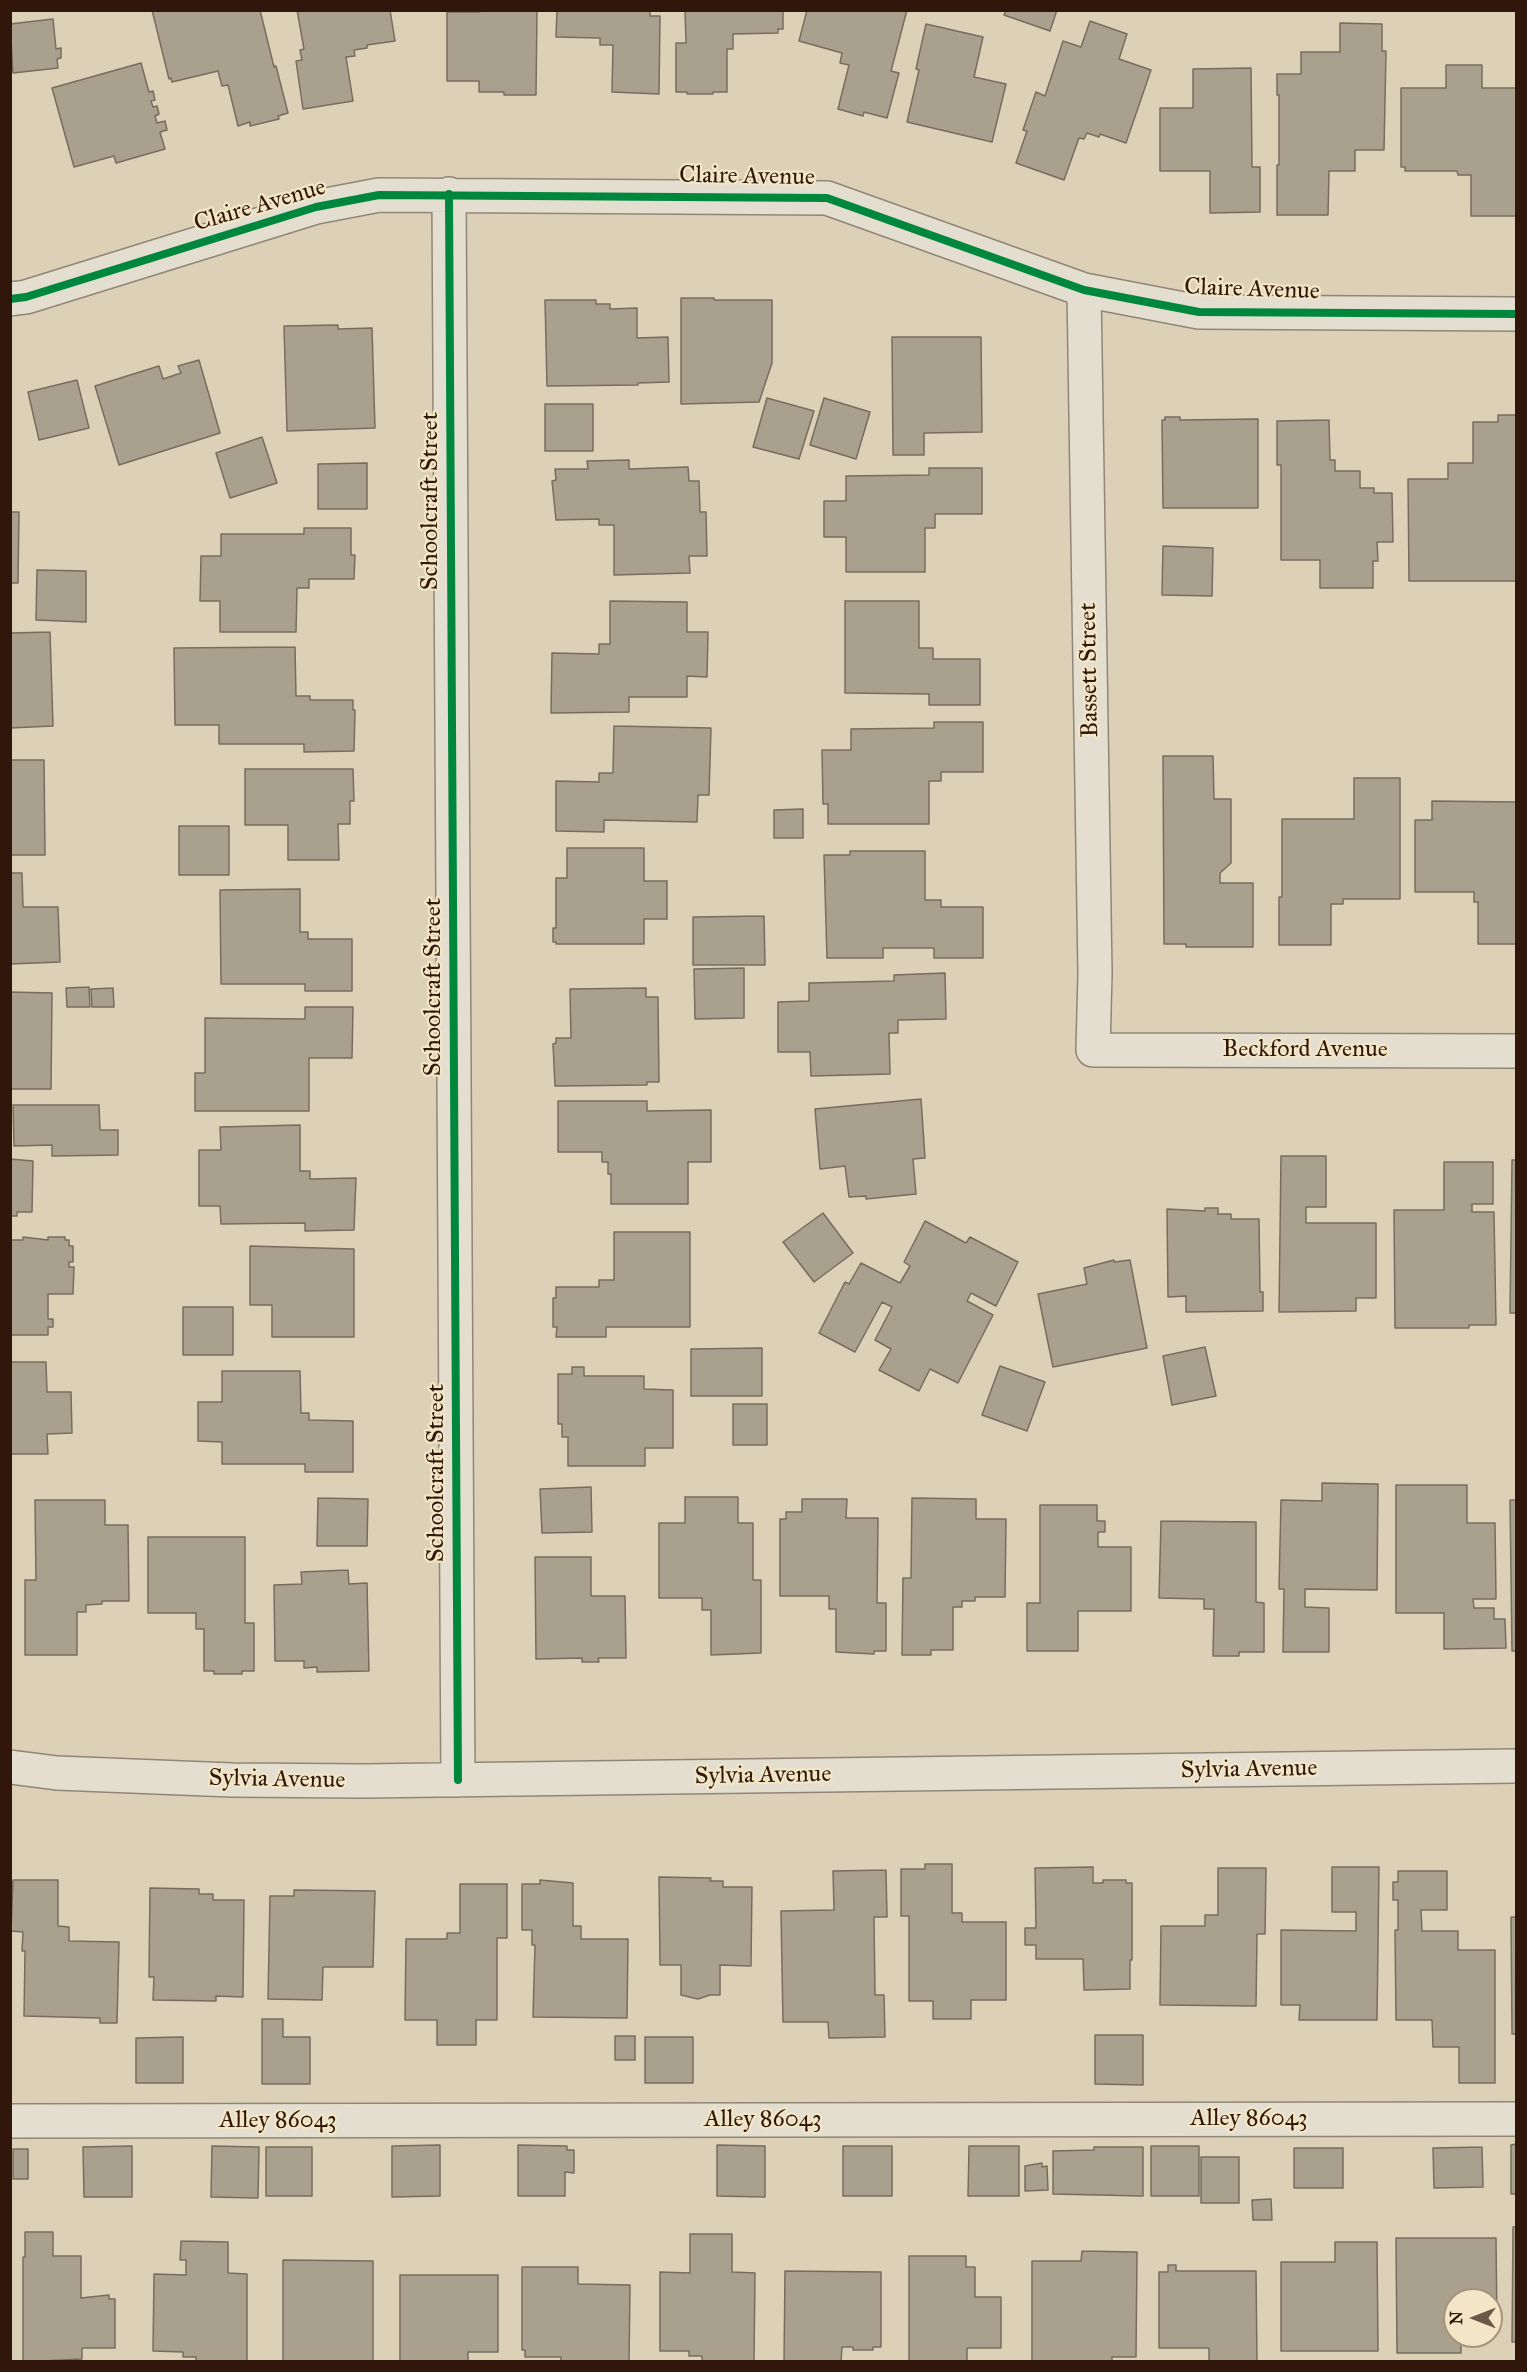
<!DOCTYPE html>
<html>
<head>
<meta charset="utf-8">
<style>
	body { margin:0 }
	#map { position:relative; width:1527px; height:2372px; overflow:hidden; background:#dcd1b6; font-family:"IM FELL Great Primer",serif }
	canvas { display:block }
	.frame { position:absolute; inset:0; border:12px solid #31170b; pointer-events:none }
	.north { position:absolute; left:1443px; top:2288px; width:60px; height:60px; box-sizing:border-box; background:#f2e6c6; border:2px solid #a5937b; border-radius:50%; rotate:270deg; font-size:16px; font-weight:700; line-height:24px; text-align:center; color:#31170b }
	.north::after { content:''; display:block; margin:auto; width:21px; height:27px; background:#6d5847; clip-path:polygon(50% 0,100% 100%,50% 72%,0 100%) }
</style>
</head>
<body>
<div id="map">
<canvas width="1527" height="2372"></canvas>
<div class="frame"></div>
<div class="north">N</div>
</div>
<script>
const g = document.querySelector('canvas').getContext('2d');
g.lineJoin = 'round';
function fill(path, color) {
  g.fillStyle = color;
  g.fill(path, 'evenodd');
}
function shape(rows) {
  const path = new Path2D();
  for (const r of rows) {
    path.moveTo(r[0], r[1]);
    for (let i = 2; i < r.length; i += 2) path.lineTo(r[i], r[i + 1]);
  }
  return path;
}
function trace(path, color, width, dash) {
  g.strokeStyle = color;
  g.lineWidth = width;
  g.lineCap = dash ? 'butt' : 'round';
  g.setLineDash(dash || []);
  g.stroke(path);
}
function label(font, color, halo, rows, align = 'center') {
  g.font = font + ' "IM FELL Great Primer",serif';
  g.lineWidth = 4.5;
  g.setLineDash([]);
  g.textBaseline = 'middle';
  g.strokeStyle = halo;
  g.fillStyle = color;
  for (const [text, x, y, turn = 0] of rows) {
    g.save();
    g.translate(x, y);
    g.rotate((+turn || 0) * Math.PI / 180);
    g.textAlign = isNaN(turn) ? turn : align;
    if (halo) g.strokeText(text, 0, 0);
    g.fillText(text, 0, 0);
    g.restore();
  }
}
const building = shape([
	[152,10,260,10,274,67,276,66,288,113,278,116,279,119,250,126,250,122,238,126,228,85,222,86,218,71,172,82,171,78,169,79,152,10],
	[297,10,390,10,395,41,367,45,367,48,354,50,355,56,346,57,353,101,303,109,296,61,302,60,300,50,304,49,297,10],
	[481,10,537,10,536,95,504,95,504,92,479,92,479,81,447,81,447,12,480,12,481,10],
	[557,10,650,10,650,16,660,16,659,94,612,92,613,45,600,45,600,38,556,37,557,10],
	[685,10,783,10,783,29,778,29,778,33,733,34,733,49,727,49,727,92,713,92,713,94,687,94,687,92,676,92,676,43,686,43,685,10],
	[807,10,907,10,891,71,899,73,887,118,864,112,863,116,838,109,849,65,840,63,842,53,799,41,807,10],
	[1006,10,1057,10,1050,31,1004,15,1006,10],
	[53,19,56,49,61,48,61,58,57,59,58,68,13,73,10,24,53,19],
	[1090,21,1127,34,1119,59,1151,70,1126,143,1100,134,1099,137,1087,133,1084,139,1079,138,1064,180,1016,163,1027,131,1023,130,1036,92,1045,96,1063,41,1081,47,1090,21],
	[1340,23,1382,24,1382,51,1386,51,1384,150,1355,150,1355,171,1329,171,1328,215,1277,215,1277,165,1279,165,1279,95,1277,95,1277,74,1301,74,1301,52,1340,52,1340,23],
	[926,24,983,37,974,77,1006,84,992,142,907,122,919,70,916,69,926,24],
	[141,63,149,92,153,91,155,100,151,101,153,107,157,106,159,114,155,116,157,123,165,121,167,130,160,132,165,149,116,163,114,156,74,167,52,88,141,63],
	[1446,65,1482,65,1482,88,1516,88,1516,216,1471,216,1471,175,1458,175,1457,171,1405,171,1405,167,1401,167,1401,88,1446,88,1446,65],
	[1251,68,1252,167,1260,167,1260,212,1210,213,1210,171,1160,171,1160,108,1193,108,1193,69,1251,68],
	[681,298,714,298,714,300,772,300,772,363,759,402,681,404,681,298],
	[545,300,596,300,596,304,610,304,610,309,637,308,637,338,668,337,669,382,638,383,638,385,547,386,545,300],
	[338,325,338,329,372,328,375,428,287,431,284,326,338,325],
	[892,337,981,337,982,432,924,433,924,455,893,455,892,337],
	[199,360,220,433,119,465,95,386,159,366,163,379,181,373,178,366,199,360],
	[77,380,89,428,39,440,28,392,77,380],
	[767,398,814,411,799,459,753,447,767,398],
	[824,398,870,412,856,459,810,445,824,398],
	[545,404,593,404,593,451,545,451,545,404],
	[1498,415,1516,415,1516,581,1409,581,1408,479,1448,479,1448,463,1473,463,1473,422,1498,422,1498,415],
	[1165,417,1180,417,1180,420,1258,419,1258,508,1163,508,1162,420,1165,420,1165,417],
	[1329,420,1330,460,1335,460,1335,471,1360,471,1360,488,1374,488,1374,493,1392,493,1393,542,1377,542,1378,561,1373,561,1373,588,1320,588,1320,560,1281,560,1281,465,1277,465,1277,421,1329,420],
	[262,437,277,483,230,498,216,453,262,437],
	[629,460,629,469,688,467,689,481,699,481,700,512,706,512,707,556,689,556,690,573,614,575,614,525,599,525,599,519,556,520,552,481,556,480,555,469,588,469,587,461,629,460],
	[367,463,367,509,318,509,318,464,367,463],
	[929,468,982,468,982,514,935,514,935,528,925,528,925,572,846,572,846,537,824,537,824,501,846,501,846,476,929,475,929,468],
	[10,512,19,512,18,583,10,583,10,512],
	[304,528,351,528,351,555,355,555,354,579,309,579,309,588,297,588,296,632,220,632,220,601,200,601,201,556,221,556,221,534,304,534,304,528],
	[1163,546,1213,548,1212,596,1162,595,1163,546],
	[37,570,86,571,86,622,36,620,37,570],
	[610,601,687,602,687,632,708,632,707,677,687,676,687,697,629,697,629,712,551,713,552,653,599,654,599,644,610,644,610,601],
	[845,601,919,601,919,648,933,648,933,659,980,659,980,705,929,705,929,694,845,693,845,601],
	[50,632,53,726,10,728,10,633,50,632],
	[295,647,296,696,310,696,310,700,353,700,353,710,355,710,354,751,304,752,304,744,219,744,219,725,175,725,174,648,295,647],
	[934,722,983,722,983,772,941,772,941,781,929,781,929,824,828,824,828,804,823,804,822,750,851,750,851,729,934,728,934,722],
	[614,726,711,728,709,795,698,795,697,822,604,820,604,832,556,831,556,781,599,782,599,773,613,773,614,726],
	[1163,756,1213,756,1214,799,1231,799,1231,863,1220,873,1220,883,1253,883,1253,947,1186,947,1186,944,1164,944,1163,756],
	[10,760,44,760,45,855,10,855,10,760],
	[245,769,353,769,354,801,350,801,350,824,338,824,339,860,288,860,288,825,245,825,245,769],
	[1354,778,1400,778,1400,899,1343,899,1343,904,1331,904,1331,945,1279,945,1279,897,1282,897,1282,819,1354,819,1354,778],
	[1432,801,1516,802,1516,944,1478,944,1478,902,1474,902,1474,892,1415,892,1415,820,1432,820,1432,801],
	[803,809,803,838,774,838,774,810,803,809],
	[179,826,229,826,229,875,179,875,179,826],
	[567,848,644,848,644,881,667,881,667,919,644,919,644,944,556,944,556,942,553,942,553,928,556,928,556,878,567,878,567,848],
	[850,851,925,851,925,900,941,900,941,907,983,907,983,958,934,958,934,948,883,948,883,958,827,958,824,855,850,855,850,851],
	[10,873,22,873,23,907,58,907,60,962,10,964,10,873],
	[300,889,300,932,308,932,308,939,352,939,352,991,305,991,305,984,221,984,220,890,300,889],
	[764,916,765,965,693,965,693,917,764,916],
	[744,968,744,1018,695,1019,694,969,744,968],
	[945,973,946,1019,898,1020,898,1033,889,1033,890,1074,811,1076,810,1052,778,1052,778,1002,809,1001,809,983,894,981,894,975,945,973],
	[89,987,90,1007,67,1007,66,988,89,987],
	[113,988,114,1007,92,1007,91,989,113,988],
	[646,988,646,997,658,997,659,1082,647,1082,647,1085,555,1086,553,1044,556,1043,556,1038,571,1038,570,989,646,988],
	[10,992,52,993,51,1089,10,1089,10,992],
	[305,1007,353,1007,352,1058,309,1058,309,1111,195,1111,195,1073,205,1073,205,1018,305,1019,305,1007],
	[921,1099,925,1158,913,1159,916,1194,866,1199,866,1196,849,1197,845,1166,820,1169,815,1109,921,1099],
	[558,1101,647,1101,647,1111,711,1110,711,1162,688,1162,688,1204,611,1204,611,1174,608,1174,608,1162,602,1162,602,1152,558,1152,558,1101],
	[13,1105,99,1105,100,1130,118,1130,118,1155,52,1156,52,1145,14,1146,13,1105],
	[300,1125,300,1171,310,1171,310,1179,356,1178,354,1230,305,1231,305,1223,221,1224,220,1206,199,1206,199,1150,221,1150,220,1127,300,1125],
	[1281,1156,1326,1156,1326,1207,1306,1207,1306,1223,1376,1223,1376,1298,1356,1298,1356,1311,1279,1312,1281,1156],
	[10,1159,33,1161,32,1212,17,1212,17,1216,10,1216,10,1159],
	[1512,1160,1516,1160,1516,1313,1510,1313,1512,1160],
	[1444,1162,1493,1162,1493,1204,1472,1204,1472,1212,1494,1212,1496,1325,1469,1325,1469,1328,1395,1328,1394,1210,1444,1210,1444,1162],
	[1205,1208,1218,1208,1218,1214,1231,1214,1231,1219,1259,1219,1260,1292,1263,1292,1263,1311,1186,1312,1186,1296,1168,1297,1167,1209,1205,1211,1205,1208],
	[823,1213,853,1253,814,1282,783,1242,823,1213],
	[925,1221,966,1243,970,1237,1018,1262,996,1306,971,1293,967,1301,993,1315,958,1383,930,1369,919,1391,879,1370,891,1349,875,1340,892,1307,882,1302,855,1352,819,1333,845,1282,849,1284,861,1263,900,1283,910,1266,904,1262,925,1221],
	[614,1232,690,1232,690,1327,606,1327,606,1337,556,1337,557,1327,553,1327,553,1298,556,1298,556,1287,599,1287,599,1280,614,1280,614,1232],
	[10,1235,11,1240,23,1240,23,1237,48,1240,48,1237,65,1237,65,1240,69,1240,69,1246,73,1246,73,1262,69,1262,69,1267,74,1267,73,1294,48,1294,48,1319,53,1319,53,1327,48,1327,48,1335,10,1335,10,1235],
	[250,1246,354,1249,354,1337,272,1337,272,1305,250,1305,250,1246],
	[1114,1260,1114,1262,1130,1260,1147,1348,1053,1367,1038,1294,1087,1284,1084,1268,1114,1260],
	[183,1307,233,1307,233,1355,183,1355,183,1307],
	[1205,1347,1216,1396,1172,1405,1163,1356,1205,1347],
	[762,1348,762,1396,691,1396,691,1349,762,1348],
	[10,1362,46,1362,47,1392,71,1392,72,1433,47,1434,48,1454,10,1454,10,1362],
	[1000,1366,1045,1382,1027,1431,982,1415,1000,1366],
	[572,1367,584,1367,584,1376,644,1376,644,1389,673,1390,673,1448,645,1448,645,1466,568,1466,568,1437,562,1437,562,1424,558,1424,558,1374,572,1374,572,1367],
	[222,1371,300,1371,301,1413,309,1413,309,1420,353,1421,353,1472,305,1472,305,1464,222,1464,222,1442,198,1441,198,1402,222,1402,222,1371],
	[733,1404,767,1404,767,1445,733,1445,733,1404],
	[1322,1483,1378,1484,1377,1590,1305,1589,1305,1607,1329,1608,1329,1652,1283,1652,1284,1589,1279,1589,1281,1500,1322,1501,1322,1483],
	[1396,1485,1467,1485,1467,1523,1495,1523,1496,1599,1473,1599,1474,1608,1494,1608,1494,1619,1505,1619,1506,1648,1444,1649,1444,1613,1396,1613,1396,1485],
	[591,1487,592,1532,542,1533,540,1489,591,1487],
	[685,1497,738,1497,738,1523,753,1523,753,1580,761,1580,761,1653,711,1655,711,1610,702,1610,702,1598,659,1598,659,1523,685,1523,685,1497],
	[318,1498,368,1499,367,1546,317,1546,318,1498],
	[912,1498,976,1499,976,1519,1006,1519,1005,1597,975,1597,975,1601,962,1601,962,1607,953,1607,953,1650,931,1650,931,1655,902,1655,903,1578,911,1578,912,1498],
	[802,1499,847,1499,846,1518,878,1518,877,1603,886,1603,886,1651,874,1651,874,1654,836,1652,836,1609,829,1609,829,1596,780,1596,780,1519,786,1519,786,1512,802,1512,802,1499],
	[35,1500,105,1500,105,1525,128,1525,129,1601,102,1601,102,1604,86,1605,86,1612,77,1612,77,1655,25,1655,25,1580,36,1580,35,1500],
	[1510,1500,1516,1500,1516,1651,1512,1651,1510,1500],
	[1040,1505,1097,1505,1097,1521,1105,1521,1105,1532,1098,1532,1098,1547,1131,1547,1131,1611,1078,1611,1078,1651,1027,1651,1027,1603,1040,1603,1040,1505],
	[1161,1521,1256,1522,1256,1602,1264,1603,1264,1652,1239,1652,1239,1656,1213,1656,1214,1609,1204,1609,1204,1599,1159,1598,1161,1521],
	[148,1537,245,1537,245,1623,254,1623,254,1671,242,1671,242,1674,214,1674,214,1671,204,1671,204,1629,196,1629,196,1613,148,1613,148,1537],
	[535,1557,591,1557,591,1596,625,1596,626,1658,598,1658,599,1662,582,1662,582,1658,536,1659,535,1557],
	[348,1570,349,1584,367,1583,369,1671,317,1672,317,1667,304,1668,304,1661,275,1661,274,1585,302,1584,301,1572,348,1570],
	[925,1864,952,1864,952,1913,962,1913,962,1922,1006,1922,1006,2000,971,2000,971,2019,933,2019,933,2001,909,2001,909,1916,901,1916,901,1869,925,1869,925,1864],
	[1093,1867,1093,1883,1103,1883,1103,1880,1126,1880,1126,1883,1132,1883,1132,1960,1130,1960,1130,1989,1084,1990,1083,1959,1036,1959,1036,1945,1025,1945,1025,1928,1036,1928,1035,1868,1093,1867],
	[1332,1867,1379,1867,1377,2020,1299,2020,1300,2005,1281,2005,1281,1930,1356,1931,1356,1912,1332,1912,1332,1867],
	[1218,1868,1266,1868,1265,1934,1257,1934,1256,2006,1160,2005,1161,1926,1205,1926,1205,1915,1218,1915,1218,1868],
	[886,1870,887,1917,874,1917,875,1995,884,1995,885,2037,829,2038,828,2022,783,2022,781,1911,834,1910,833,1871,886,1870],
	[1398,1871,1447,1871,1447,1910,1421,1910,1422,1931,1458,1931,1458,1950,1495,1950,1495,2083,1459,2083,1459,2047,1433,2047,1432,2020,1396,2020,1395,1930,1398,1930,1398,1900,1393,1900,1393,1882,1398,1882,1398,1871],
	[659,1877,711,1878,710,1881,723,1881,723,1887,752,1887,751,1966,720,1965,720,1995,710,1995,698,1999,681,1995,681,1965,660,1965,659,1877],
	[13,1880,58,1880,58,1926,69,1927,69,1941,119,1942,117,2023,100,2023,100,2018,24,2016,25,1951,22,1951,23,1932,11,1931,13,1880],
	[540,1880,573,1883,573,1926,581,1926,581,1939,628,1939,627,2018,533,2017,535,1945,532,1945,532,1930,522,1930,522,1884,540,1884,540,1880],
	[460,1884,507,1884,507,1938,497,1938,497,2020,476,2020,476,2045,437,2045,437,2020,405,2020,406,1939,447,1939,447,1933,460,1933,460,1884],
	[150,1888,199,1889,199,1894,213,1894,213,1900,244,1900,243,1997,216,1996,216,2001,153,2000,154,1977,149,1977,150,1888],
	[294,1890,375,1891,373,1967,323,1967,322,2000,268,1999,270,1896,294,1896,294,1890],
	[1511,1917,1516,1917,1516,2034,1512,2034,1511,1917],
	[262,2019,283,2019,283,2037,310,2037,310,2084,262,2084,262,2019],
	[1095,2035,1143,2035,1143,2085,1095,2084,1095,2035],
	[615,2036,635,2036,635,2060,615,2060,615,2036],
	[183,2037,183,2083,136,2083,136,2038,183,2037],
	[645,2037,693,2037,693,2083,645,2083,645,2037],
	[1516,2144,1516,2194,1511,2194,1511,2145,1516,2144],
	[440,2145,440,2196,392,2197,392,2146,440,2145],
	[518,2145,567,2146,567,2150,574,2150,574,2173,565,2172,565,2196,518,2196,518,2145],
	[717,2145,765,2146,765,2197,717,2196,717,2145],
	[132,2146,132,2197,84,2197,83,2147,132,2146],
	[212,2146,259,2147,258,2198,211,2197,212,2146],
	[843,2146,892,2146,892,2196,843,2196,843,2146],
	[969,2146,1019,2146,1019,2196,968,2196,969,2146],
	[1151,2146,1199,2146,1199,2196,1151,2196,1151,2146],
	[266,2147,312,2147,312,2196,266,2196,266,2147],
	[1094,2147,1143,2147,1143,2196,1053,2194,1053,2151,1094,2150,1094,2147],
	[1482,2147,1483,2187,1434,2188,1433,2148,1482,2147],
	[1294,2148,1343,2148,1343,2188,1294,2188,1294,2148],
	[13,2149,28,2149,28,2179,13,2179,13,2149],
	[1201,2157,1239,2157,1239,2203,1201,2203,1201,2157],
	[1042,2163,1042,2167,1047,2166,1048,2190,1025,2191,1025,2166,1042,2163],
	[1271,2199,1272,2220,1253,2220,1252,2200,1271,2199],
	[1513,2227,1516,2227,1516,2342,1512,2342,1513,2227],
	[25,2232,53,2232,53,2256,81,2256,81,2298,109,2295,109,2299,115,2299,115,2348,82,2348,82,2359,23,2362,23,2257,25,2257,25,2232],
	[690,2234,732,2234,732,2272,755,2273,754,2361,702,2361,702,2356,689,2356,689,2351,660,2351,660,2272,690,2273,690,2234],
	[1396,2238,1496,2238,1497,2330,1491,2330,1491,2300,1455,2300,1455,2336,1461,2336,1461,2353,1397,2353,1396,2238],
	[181,2241,228,2242,228,2273,247,2274,247,2362,196,2362,196,2357,183,2357,183,2352,153,2351,154,2274,186,2275,186,2260,180,2260,181,2241],
	[1335,2242,1377,2242,1378,2351,1281,2351,1281,2262,1335,2262,1335,2242],
	[1082,2251,1137,2252,1136,2357,1112,2357,1112,2362,1032,2362,1032,2261,1081,2261,1082,2251],
	[909,2256,966,2256,966,2267,975,2267,975,2297,1001,2297,1001,2348,967,2348,967,2361,909,2361,909,2256],
	[283,2260,373,2261,373,2362,283,2362,283,2260],
	[1168,2265,1176,2265,1176,2271,1256,2271,1257,2362,1209,2362,1209,2348,1159,2348,1159,2272,1168,2272,1168,2265],
	[522,2267,578,2267,578,2284,630,2285,629,2362,561,2362,561,2357,525,2357,525,2350,522,2350,522,2267],
	[785,2271,881,2272,881,2347,873,2347,873,2350,853,2350,853,2347,842,2347,841,2362,784,2362,785,2271],
	[400,2275,498,2275,498,2352,468,2352,468,2362,400,2362,400,2275]
]);
const minor = shape([
	[449,194,458,1780],
	[1084,290,1095,973,1093,1050,1516,1051],
	[10,299,26,297,316,207,379,195,827,198,1084,290,1199,312,1516,314],
	[10,1767,57,1773,232,1780,363,1781,1516,1766],
	[10,2121,1516,2119]
]);
const cycleway = shape([
	[449,194,458,1780],
	[10,299,26,297,316,207,379,195,827,198,1084,290,1199,312,1516,314]
]);
const streetNames = [
	["Claire Avenue",747,177,1],
	["Claire Avenue",260,206,-16],
	["Claire Avenue",1252,290,2],
	["Schoolcraft Street",431,501,-90],
	["Bassett Street",1090,670,-91],
	["Schoolcraft Street",434,987,-90],
	["Beckford Avenue",1305,1050],
	["Schoolcraft Street",437,1473,-90],
	["Sylvia Avenue",1249,1770,-1],
	["Sylvia Avenue",763,1776,-1],
	["Sylvia Avenue",277,1780,1],
	["Alley 86043",1249,2119],
	["Alley 86043",763,2120],
	["Alley 86043",278,2121]
];
fill(building, '#a9a08e');
trace(building, '#776d5f', 1.5);
trace(minor, '#908676', 36);
trace(minor, '#e3ded0', 33);
trace(cycleway, '#00873e', 8);
label('24px', '#31170b', '#f2e6c6', streetNames);
</script>
</body>
</html>
